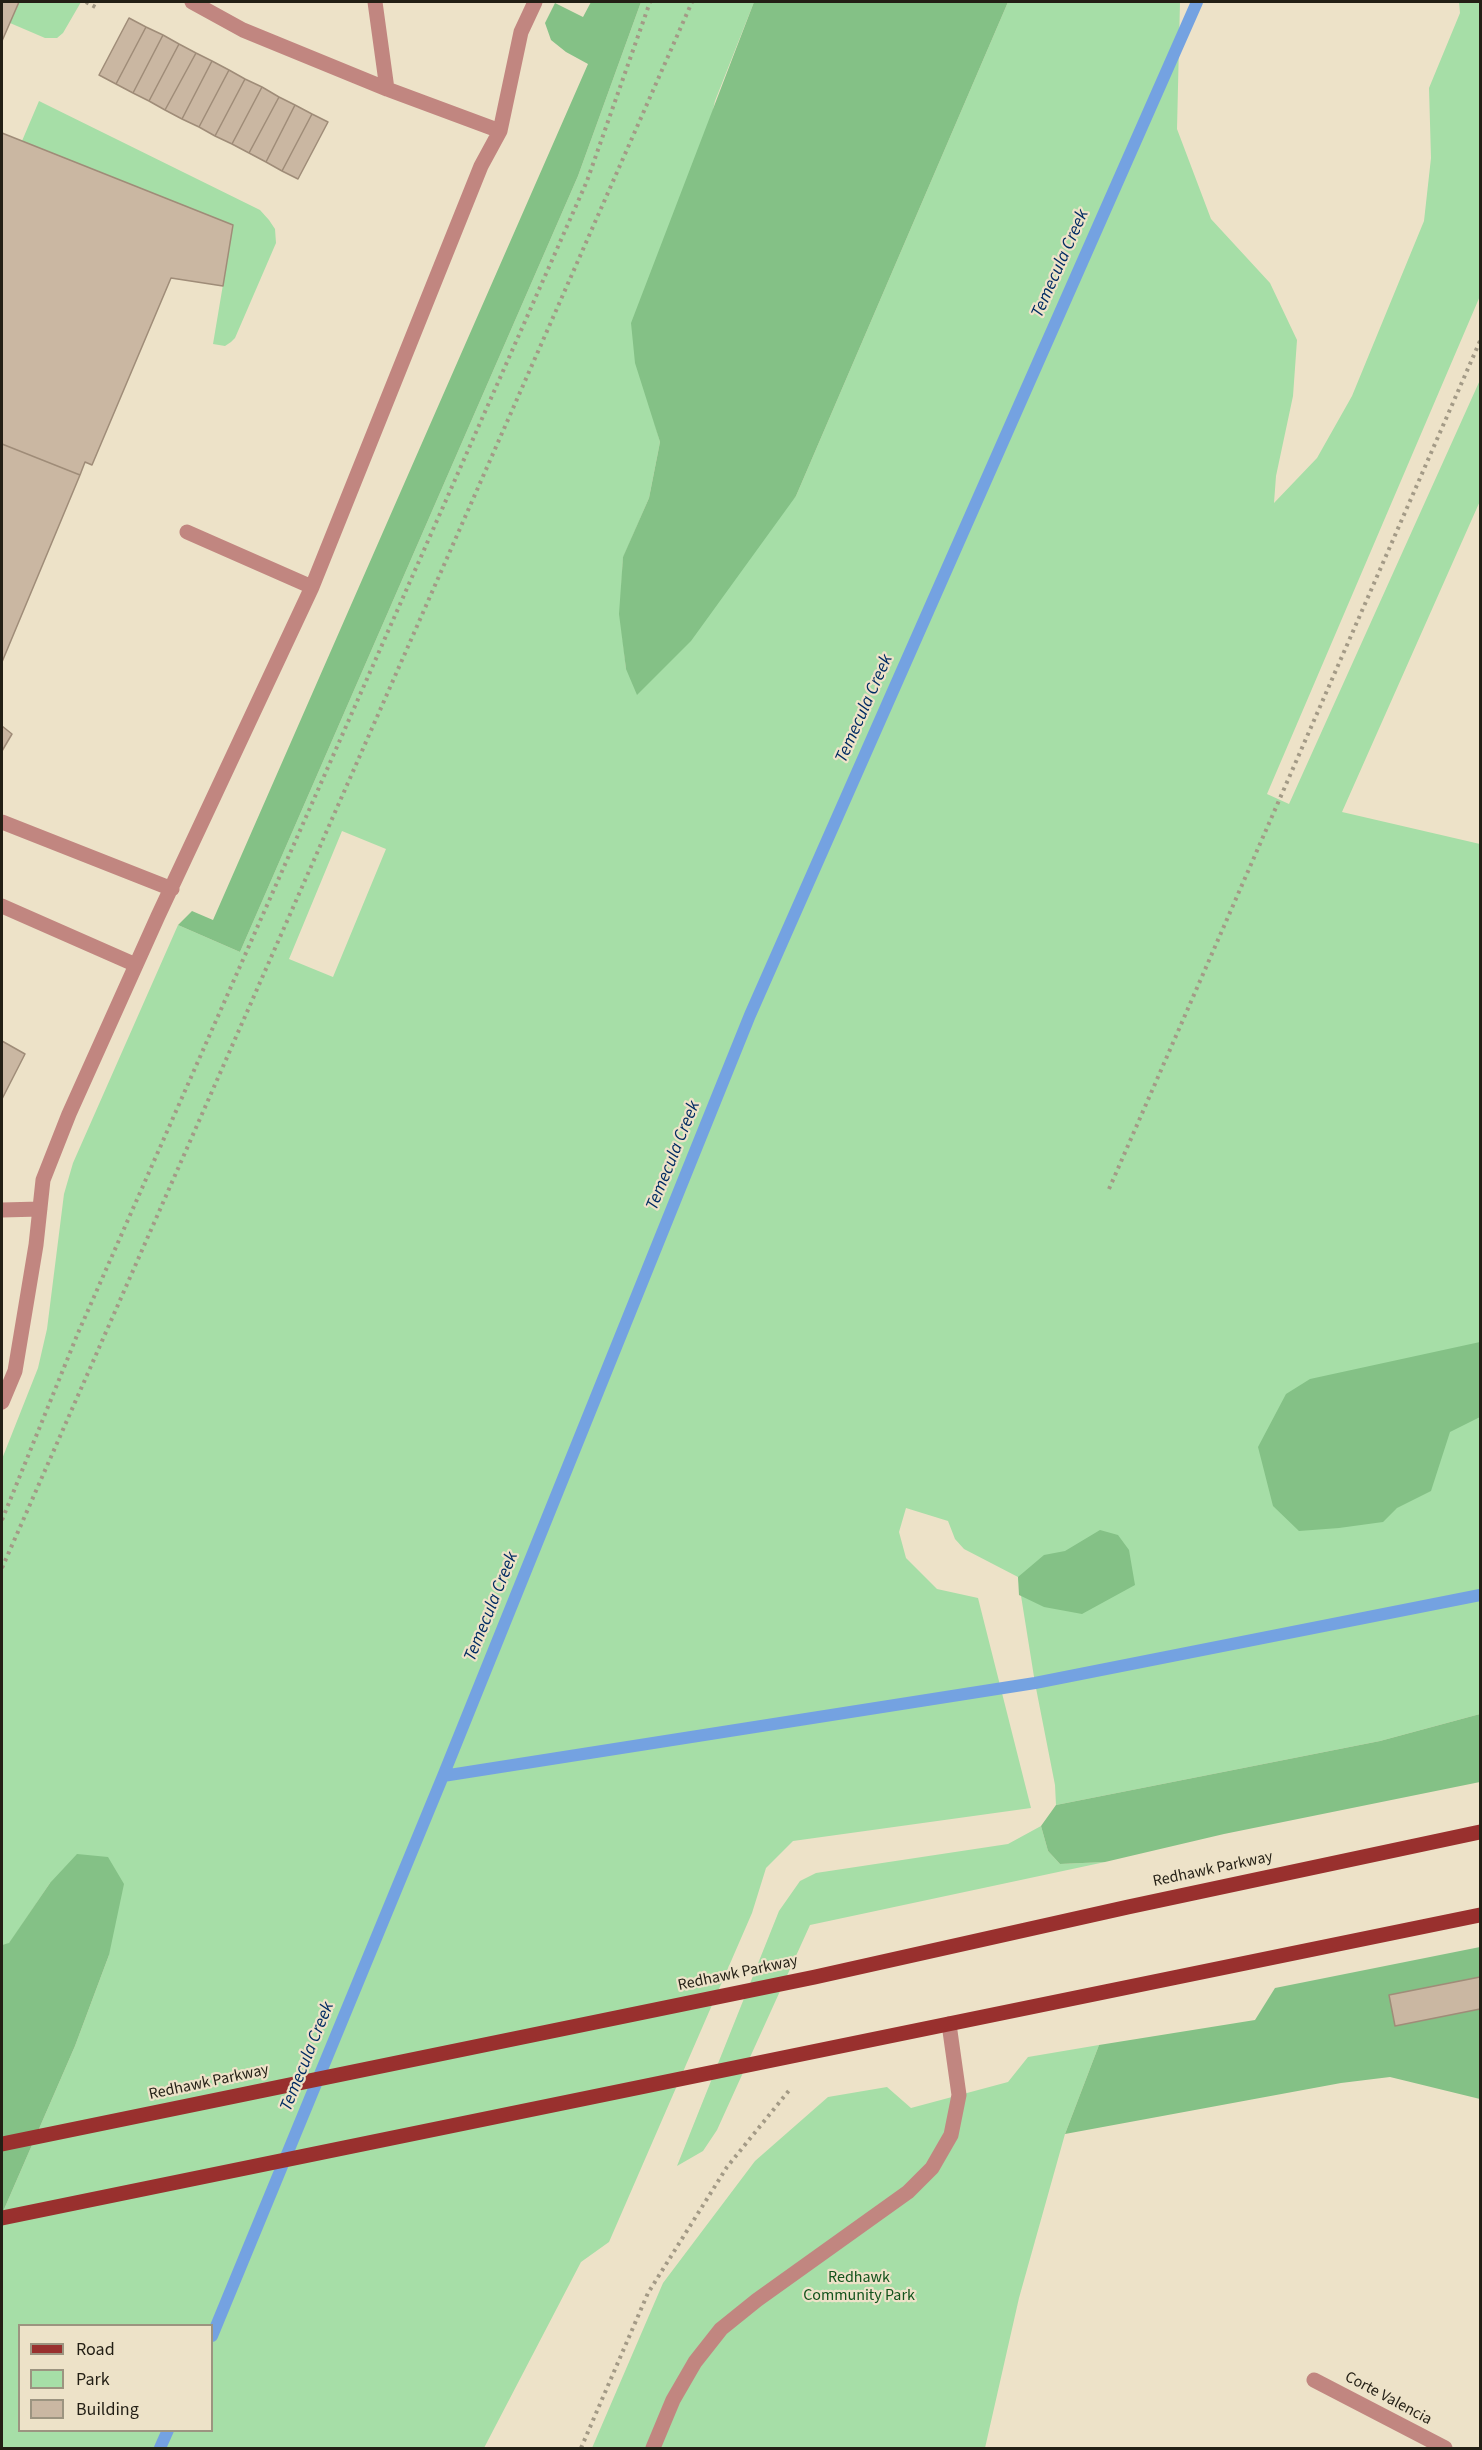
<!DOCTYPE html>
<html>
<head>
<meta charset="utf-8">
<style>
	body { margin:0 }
	#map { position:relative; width:1482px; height:2450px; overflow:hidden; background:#ede2c8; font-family:"Source Sans 3",sans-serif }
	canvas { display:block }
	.frame { position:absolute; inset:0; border:3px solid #231f15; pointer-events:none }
	.legend { position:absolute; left:18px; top:2324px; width:195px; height:108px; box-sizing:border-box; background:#ede2c8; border:2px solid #9c9480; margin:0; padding:8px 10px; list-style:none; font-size:18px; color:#231f15 }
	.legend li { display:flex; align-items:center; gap:12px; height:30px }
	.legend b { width:30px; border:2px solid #9c9480 }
</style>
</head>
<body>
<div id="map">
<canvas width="1482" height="2450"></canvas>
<div class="frame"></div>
<ul class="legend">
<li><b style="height:8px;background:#99302e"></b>Road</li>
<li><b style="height:16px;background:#a6dea7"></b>Park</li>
<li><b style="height:16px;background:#cab7a2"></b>Building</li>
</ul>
</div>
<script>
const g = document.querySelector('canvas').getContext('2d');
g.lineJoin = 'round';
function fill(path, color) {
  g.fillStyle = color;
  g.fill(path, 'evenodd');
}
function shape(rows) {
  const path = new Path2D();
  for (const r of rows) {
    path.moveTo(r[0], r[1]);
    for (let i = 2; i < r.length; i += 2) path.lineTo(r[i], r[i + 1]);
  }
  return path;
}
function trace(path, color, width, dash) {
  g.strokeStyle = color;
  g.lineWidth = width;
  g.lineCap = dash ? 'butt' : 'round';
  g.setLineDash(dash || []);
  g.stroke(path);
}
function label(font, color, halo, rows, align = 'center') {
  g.font = font + ' "Source Sans 3",sans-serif';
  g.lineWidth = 4.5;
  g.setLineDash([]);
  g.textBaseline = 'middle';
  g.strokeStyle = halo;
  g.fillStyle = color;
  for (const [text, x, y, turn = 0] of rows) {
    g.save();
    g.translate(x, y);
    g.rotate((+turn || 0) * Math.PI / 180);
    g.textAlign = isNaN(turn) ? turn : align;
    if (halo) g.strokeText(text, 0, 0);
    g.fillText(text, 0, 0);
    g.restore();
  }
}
const green = shape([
	[19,2,81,2,63,33,57,38,45,38,10,23],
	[641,2,754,2,715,101,649,403,660,442,649,498,623,558,620,614,626,669,796,496,1008,2,1180,2,1177,129,1211,219,1270,283,1297,340,1293,396,1276,476,1274,503,1317,458,1352,396,1424,221,1431,158,1429,88,1460,13,1459,2,1480,2,1480,296,1267,794,1289,804,1480,380,1480,501,1342,812,1480,844,1480,1714,1380,1741,1056,1805,1055,1785,1035,1683,1018,1577,964,1549,955,1539,948,1521,906,1508,899,1532,906,1558,937,1589,978,1598,1031,1808,793,1841,766,1868,752,1913,609,2242,581,2262,484,2448,2,2448,2,2214,75,2046,109,1955,50,1883,9,1944,2,1945,2,1459,38,1368,47,1329,64,1194,73,1163,178,925,240,952,578,176],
	[342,831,386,849,333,977,289,959],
	[20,2326,212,2326,212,2430,20,2430],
	[39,101,260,210,269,220,275,229,276,243,235,338,231,342,225,346,213,344,233,225,22,141],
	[1041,1826,1048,1851,1060,1864,1105,1862,810,1925,717,2130,703,2151,677,2166,779,1911,800,1881,816,1873,1008,1844],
	[1099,2045,1065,2134,1019,2298,985,2448,592,2448,663,2283,755,2161,828,2097,887,2087,911,2108,1008,2082,1028,2057]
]);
const forest = shape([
	[591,2,641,2,578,176,240,952,178,925,192,911,213,920,588,64,566,52,551,40,545,23,555,3,583,17],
	[754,2,1008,2,796,496,691,641,637,695,626,669,619,614,623,557,649,498,660,442,635,363,631,323],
	[1480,1342,1480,1417,1450,1432,1431,1491,1397,1508,1383,1522,1339,1528,1299,1531,1273,1506,1258,1447,1286,1394,1310,1379],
	[1100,1530,1118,1535,1129,1550,1135,1585,1082,1614,1044,1607,1019,1595,1018,1577,1044,1555,1065,1551],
	[1480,1714,1480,1782,1224,1834,1105,1862,1060,1864,1048,1851,1041,1826,1056,1805,1380,1741],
	[77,1854,108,1857,124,1884,109,1955,75,2046,2,2214,2,1945,9,1943,50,1883],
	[1480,1947,1480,2099,1390,2077,1341,2083,1065,2134,1099,2045,1255,2020,1275,1988]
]);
const stream = shape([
	[443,1776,1035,1683,1480,1595],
	[212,2336,443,1776,750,1015,1197,2],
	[160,2448,168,2430]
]);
const building = shape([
	[2,2,19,2,2,41,2,2],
	[129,18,146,27,116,84,99,75,129,18],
	[146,27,163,35,133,93,116,84,146,27],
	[163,35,179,44,149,101,133,93,163,35],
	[179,44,196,53,165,110,149,101,179,44],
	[196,53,212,61,182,119,165,110,196,53],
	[212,61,229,70,199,127,182,119,212,61],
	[229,70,245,79,215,136,199,127,229,70],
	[245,79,262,87,232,144,215,136,245,79],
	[262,87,279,97,249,153,232,144,262,87],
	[279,97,295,105,266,162,249,153,279,97],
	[295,105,312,114,282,171,266,162,295,105],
	[312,114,328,122,298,179,282,171,312,114],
	[2,133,233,225,223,286,171,278,92,465,85,462,80,475,2,444,2,133],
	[2,444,80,475,2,662,2,444],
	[2,726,12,734,2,751,2,726],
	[2,1041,25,1054,2,1099,2,1041],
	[1480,1977,1480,2009,1395,2026,1389,1995,1480,1977]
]);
const path = shape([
	[86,2,99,9],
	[1109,1189,1480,341],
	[2,1520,78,1333,587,181,650,2],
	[2,1568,692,2],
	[581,2448,648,2293,727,2167,791,2088]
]);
const minor = shape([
	[192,2,243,30,387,89,500,131],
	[375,2,387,89],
	[187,532,312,587],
	[2,822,172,889],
	[2,906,136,965],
	[2,1210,40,1209],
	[2,1402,15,1371,36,1245,43,1180,69,1114,158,916,312,587,481,166,500,131,521,32,535,2],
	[1314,2380,1445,2448],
	[653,2448,673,2400,695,2362,721,2329,757,2300,908,2192,932,2168,951,2135,959,2095,949,2024]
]);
const major = shape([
	[2,2144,815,1977,1128,1907,1480,1832],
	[2,2218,1480,1915]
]);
const streetNames = [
	["Redhawk Parkway",1213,1870,-12],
	["Redhawk Parkway",738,1974,-12],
	["Redhawk Parkway",209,2083,-12],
	["Corte Valencia",1388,2399,28]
];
const parkNames = [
	["Redhawk",859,2278],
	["Community Park",859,2296]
];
const waterNames = [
	["Temecula Creek",1061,264,-66],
	["Temecula Creek",865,709,-66],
	["Temecula Creek",674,1156,-68],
	["Temecula Creek",492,1607,-68],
	["Temecula Creek",308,2057,-68]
];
fill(green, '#a6dea7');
fill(forest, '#84c186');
trace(stream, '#74a2e1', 12);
fill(building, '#cab7a2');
trace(building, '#9f8c78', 1.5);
trace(path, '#a39a86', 4, [3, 4.5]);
trace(minor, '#c18680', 15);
trace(major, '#99302e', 15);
label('16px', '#231f15', '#ede2c8', streetNames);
label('16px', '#12531b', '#ede2c8', parkNames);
label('italic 18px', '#002b62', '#ede2c8', waterNames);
</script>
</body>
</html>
